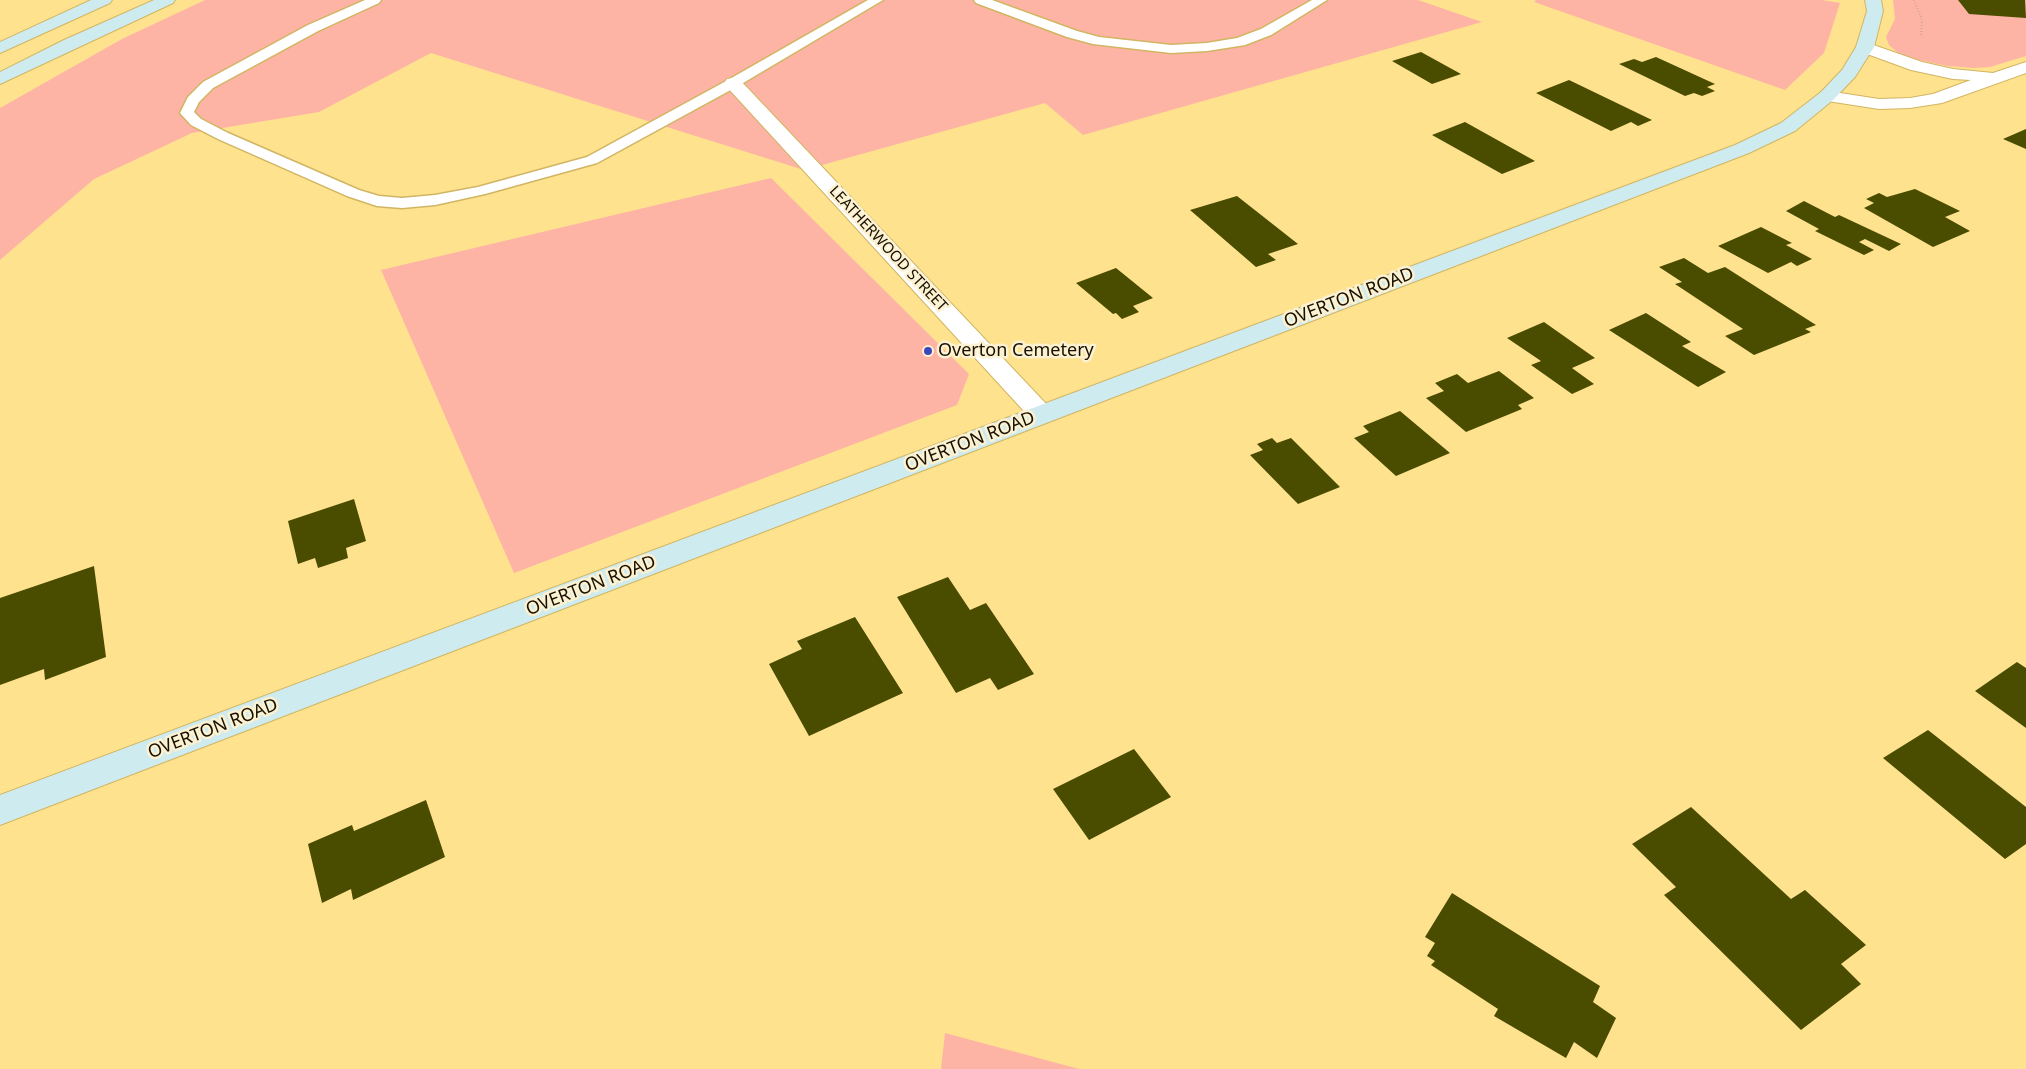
<!DOCTYPE html>
<html>
<head>
<meta charset="utf-8">
<style>
	body { margin:0 }
	canvas { display:block; background:#fee28e }
</style>
</head>
<body>
<canvas width="2026" height="1069"></canvas>
<script>
const g = document.querySelector('canvas').getContext('2d');
g.lineJoin = 'round';
function fill(path, color) {
  g.fillStyle = color;
  g.fill(path, 'evenodd');
}
function shape(rows) {
  const path = new Path2D();
  for (const r of rows) {
    path.moveTo(r[0], r[1]);
    for (let i = 2; i < r.length; i += 2) path.lineTo(r[i], r[i + 1]);
  }
  return path;
}
function trace(path, color, width, dash) {
  g.strokeStyle = color;
  g.lineWidth = width;
  g.lineCap = dash ? 'butt' : 'round';
  g.setLineDash(dash || []);
  g.stroke(path);
}
function label(font, color, halo, rows, align = 'center') {
  g.font = font + ' "Noto Sans",sans-serif';
  g.lineWidth = 5;
  g.setLineDash([]);
  g.textBaseline = 'middle';
  g.strokeStyle = halo;
  g.fillStyle = color;
  for (const [text, x, y, turn = 0] of rows) {
    g.save();
    g.translate(x, y);
    g.rotate((+turn || 0) * Math.PI / 180);
    g.textAlign = isNaN(turn) ? turn : align;
    if (halo) g.strokeText(text, 0, 0);
    g.fillText(text, 0, 0);
    g.restore();
  }
}
const green = shape([
	[205,0,1418,0,1482,22,1083,135,1045,103,804,170,431,53,319,112,192,133,94,179,0,260,0,108,122,39],
	[1536,0,1822,0,1840,3,1824,53,1785,90,1534,2],
	[1893,0,2026,0,2026,56,1990,67,1974,68,1947,66,1914,59,1898,53,1889,45,1886,37,1895,19],
	[771,178,969,374,957,405,514,573,381,270],
	[945,1033,1079,1069,941,1069]
]);
const building = shape([
	[1958,0,2025,0,2026,18,1969,14],
	[1421,52,1461,74,1432,84,1392,61],
	[1656,57,1715,84,1707,87,1715,91,1702,96,1694,93,1685,96,1619,64,1634,59,1642,62],
	[1569,80,1652,120,1638,126,1631,122,1611,131,1536,93],
	[1465,122,1535,161,1502,174,1432,135],
	[2026,129,2026,149,2003,139],
	[1915,189,1960,211,1945,217,1970,231,1933,247,1864,208,1874,203,1866,199,1879,193,1887,197],
	[1237,196,1298,244,1268,254,1276,260,1256,267,1190,210],
	[1804,201,1835,217,1839,215,1901,244,1889,251,1865,239,1859,242,1874,250,1864,255,1815,231,1819,229,1786,211],
	[1761,227,1792,243,1786,245,1812,259,1797,266,1791,262,1768,273,1718,246],
	[1684,258,1708,273,1725,267,1816,325,1805,329,1811,332,1754,355,1725,336,1743,329,1675,284,1682,282,1659,267],
	[1116,268,1153,298,1133,306,1139,312,1122,319,1116,313,1113,314,1076,283],
	[1646,313,1691,342,1682,346,1726,372,1698,387,1609,330],
	[1544,322,1595,358,1572,368,1594,384,1572,394,1531,365,1541,361,1507,338],
	[1499,371,1534,398,1518,405,1522,409,1466,432,1426,398,1444,391,1435,383,1457,374,1468,383],
	[1400,411,1450,453,1396,476,1354,438,1369,432,1363,426],
	[1272,438,1277,443,1291,438,1340,487,1298,504,1250,455,1263,450,1257,444],
	[354,499,366,541,346,548,348,558,318,568,315,558,298,564,288,521],
	[94,566,106,657,45,680,44,669,0,685,0,598],
	[948,577,970,610,986,603,1034,674,998,690,990,678,956,693,897,597],
	[855,617,903,693,809,736,769,664,802,649,797,641],
	[2017,662,2026,668,2026,728,1975,691],
	[1928,730,2026,807,2026,844,2005,859,1883,758],
	[1134,749,1171,797,1089,840,1053,789],
	[426,800,445,857,353,900,351,889,322,903,308,844,352,825,354,831],
	[1691,807,1791,899,1805,890,1866,945,1841,964,1861,984,1801,1030,1664,895,1676,887,1632,844],
	[1452,893,1600,986,1593,1002,1616,1018,1597,1058,1574,1042,1566,1058,1494,1016,1498,1009,1431,965,1435,961,1427,956,1435,943,1425,937]
]);
const path = shape([
	[1914,0,1922,20,1921,35]
]);
const lane = shape([
	[365,0,381,0,379,3,318,31,213,88,199,102,194,112,201,119,228,133,359,190,379,196,402,198,435,195,478,187,587,157,728,80,868,0,883,0,738,86,597,163,485,194,435,205,402,208,377,206,347,196,218,139,191,125,180,113,188,97,203,82,308,25,365,0],
	[974,0,992,0,1077,31,1099,37,1171,45,1207,43,1237,38,1261,29,1312,0,1327,0,1271,35,1245,45,1207,51,1171,53,1093,44,1067,37,976,3,974,0]
]);
const street = shape([
	[1865,42,1922,62,1953,69,1993,73,2026,62,2026,73,1942,103,1910,108,1879,109,1821,100,1818,96,1821,92,1827,91,1879,99,1910,98,1933,94,1971,80,1953,79,1911,70,1859,51,1856,47,1859,43,1865,42],
	[733,78,739,79,1051,409,1054,415,1051,421,1042,423,1033,421,727,87,724,83,727,79,733,78]
]);
const secondary = shape([
	[91,0,112,0,110,3,0,53,0,42,91,0],
	[154,0,175,0,173,3,0,84,0,72,64,40,154,0],
	[1865,0,1881,0,1883,11,1874,47,1855,77,1833,100,1795,131,1749,153,0,825,0,795,1735,145,1781,123,1821,92,1842,70,1856,47,1867,11,1865,0]
]);
const markers = [
	[928,351,5,"#3948bb"]
];
const farStreetnames = [
	["LEATHERWOOD STREET",888,249,47]
];
const streetNames = [
	["OVERTON ROAD",1349,298,-21],
	["OVERTON ROAD",970,442,-21],
	["OVERTON ROAD",591,586,-21],
	["OVERTON ROAD",213,729,-21]
];
const poiNames = [
	["Overton Cemetery",938,351]
];
fill(green, '#feb4a5');
fill(building, '#4a4c00');
trace(lane, '#d1b562', 3);
trace(street, '#d1b562', 2);
trace(secondary, '#d1b562', 2);
trace(path, '#af9a5d', 2, [0.5, 2.5]);
fill(lane, '#fff');
fill(street, '#fff');
fill(secondary, '#ceebf0');
for (const [x, y, r, color] of markers) {
  const dot = new Path2D();
  dot.arc(x, y, r, 0, 2 * Math.PI);
  g.fillStyle = color;
  g.fill(dot);
  trace(dot, '#fcf1d1', 2);
}
label('15px', '#181000', '#fcf1d1', farStreetnames);
label('18px', '#181000', '#fcf1d1', streetNames);
label('18px', '#181000', '#fcf1d1', poiNames, 'left');
</script>
</body>
</html>
